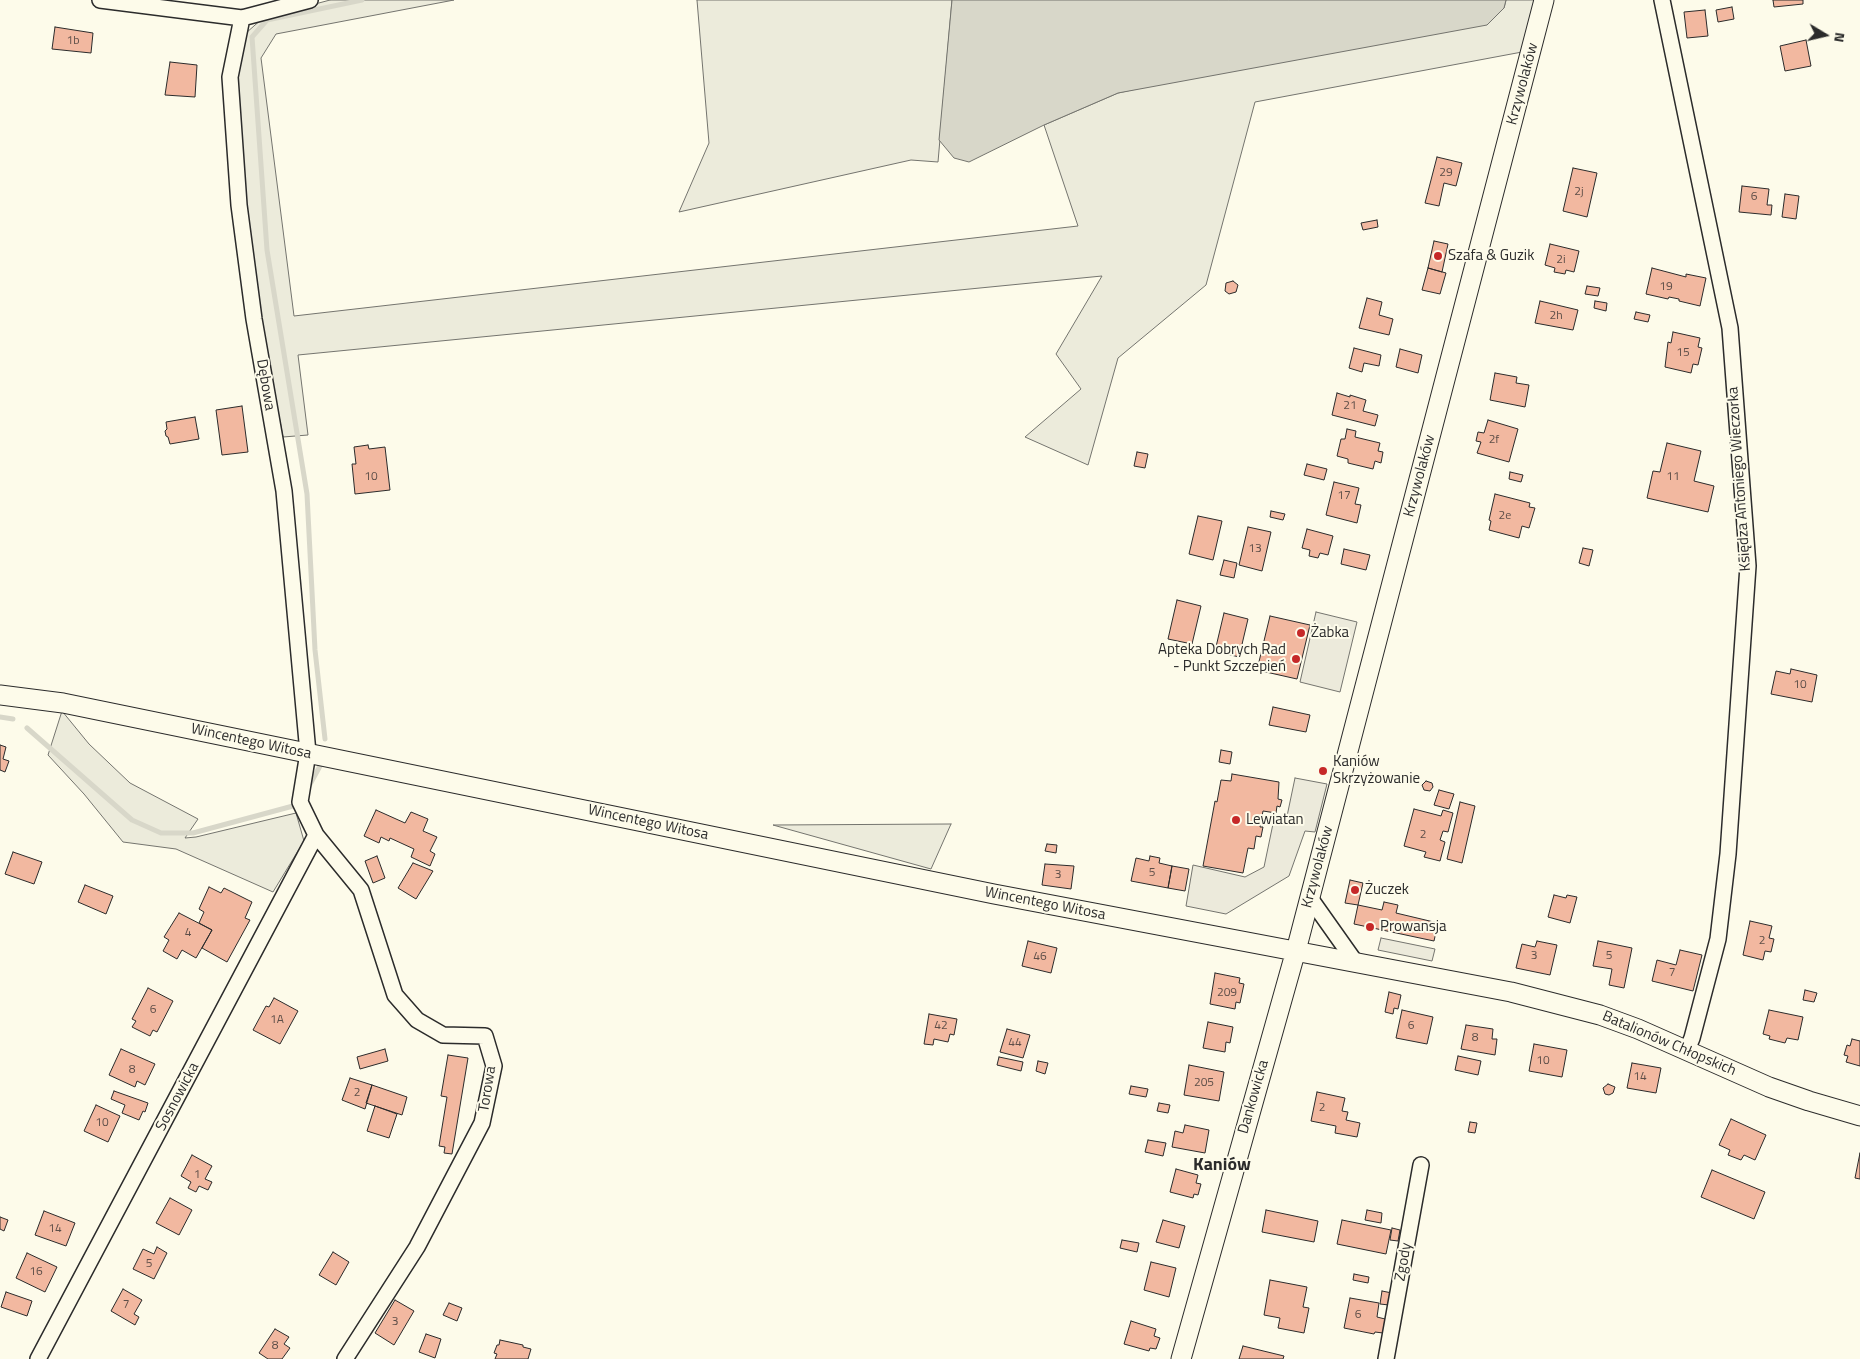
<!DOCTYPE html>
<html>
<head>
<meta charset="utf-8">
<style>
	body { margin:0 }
	#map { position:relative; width:1860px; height:1359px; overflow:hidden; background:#fdfbea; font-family:"Titillium Web",sans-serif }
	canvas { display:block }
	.north { position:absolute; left:1800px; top:10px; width:50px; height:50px; -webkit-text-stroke:4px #fdfbea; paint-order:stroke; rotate:99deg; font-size:14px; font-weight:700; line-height:20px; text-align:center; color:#2b2b2b }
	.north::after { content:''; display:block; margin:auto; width:18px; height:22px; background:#2b2b2b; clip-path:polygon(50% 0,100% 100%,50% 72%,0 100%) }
</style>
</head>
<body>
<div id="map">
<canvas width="1860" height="1359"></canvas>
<div class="north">N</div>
</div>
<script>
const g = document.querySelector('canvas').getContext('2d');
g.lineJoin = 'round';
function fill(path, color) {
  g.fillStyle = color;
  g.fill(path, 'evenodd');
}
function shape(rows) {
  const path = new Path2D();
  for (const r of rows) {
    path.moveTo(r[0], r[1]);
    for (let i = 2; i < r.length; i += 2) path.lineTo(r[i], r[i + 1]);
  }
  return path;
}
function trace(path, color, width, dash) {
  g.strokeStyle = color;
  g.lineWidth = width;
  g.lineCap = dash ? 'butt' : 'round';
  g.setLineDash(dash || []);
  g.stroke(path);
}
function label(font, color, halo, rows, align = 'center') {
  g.font = font + ' "Titillium Web",sans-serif';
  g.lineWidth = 4;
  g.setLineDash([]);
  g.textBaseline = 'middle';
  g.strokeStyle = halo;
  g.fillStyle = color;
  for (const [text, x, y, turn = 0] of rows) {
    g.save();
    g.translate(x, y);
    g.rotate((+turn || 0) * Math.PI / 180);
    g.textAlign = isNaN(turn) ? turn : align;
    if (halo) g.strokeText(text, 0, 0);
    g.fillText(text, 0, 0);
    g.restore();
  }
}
const green = shape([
	[330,0,454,0,276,34,261,58,294,316,1078,226,1044,125,1118,93,1504,8,1506,0,1536,0,1522,52,1255,102,1206,285,1118,358,1088,465,1025,437,1081,389,1056,354,1102,276,298,355,308,435,283,437,260,317,244,207,238,76,246,33,263,18,330,0],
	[697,0,952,0,938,162,911,160,679,212,709,143,697,0],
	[62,711,89,744,130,783,198,819,185,838,196,837,296,813,304,841,273,892,176,849,123,842,84,794,48,755,62,711],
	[951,824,931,869,773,825,951,824]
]);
const parking = shape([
	[1316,612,1357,622,1340,692,1300,682,1316,612],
	[1295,778,1327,784,1315,832,1305,831,1289,876,1226,914,1186,906,1193,865,1245,877,1264,867,1274,819,1286,821,1295,778],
	[1381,938,1435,949,1432,961,1378,950,1381,938]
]);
const water = shape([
	[952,0,1506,0,1504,8,1487,25,1118,93,1044,125,969,162,954,158,939,140,952,0]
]);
const stream = shape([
	[0,717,13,719],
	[27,728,132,820,161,833,193,833,293,806],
	[325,739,315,650,307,494,267,250,252,37,267,20,362,0],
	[308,788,320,766]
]);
const building = shape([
	[1773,0,1803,0,1803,4,1774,7,1773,0],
	[1732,7,1734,19,1718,22,1716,10,1732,7],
	[1705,10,1708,36,1687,38,1684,12,1705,10],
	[55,27,93,33,91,53,52,49,55,27],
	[1806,40,1811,66,1785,71,1780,46,1806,40],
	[170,62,197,65,195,97,165,95,170,62],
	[1437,157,1462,163,1456,186,1444,183,1439,206,1425,203,1437,157],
	[1573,168,1597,173,1587,217,1563,211,1573,168],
	[1742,186,1769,189,1767,205,1772,205,1771,215,1739,212,1742,186],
	[1785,194,1799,196,1796,219,1782,217,1785,194],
	[1377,220,1378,227,1363,230,1361,223,1377,220],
	[1434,241,1448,244,1442,272,1428,268,1434,241],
	[1550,244,1579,251,1574,272,1566,270,1565,274,1554,272,1555,268,1545,265,1550,244],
	[1428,268,1446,273,1440,294,1422,290,1428,268],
	[1652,268,1686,277,1686,274,1706,278,1700,306,1679,301,1679,299,1669,297,1668,299,1646,294,1652,268],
	[1233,281,1238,285,1236,292,1229,294,1225,291,1226,283,1233,281],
	[1587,286,1600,288,1598,296,1585,294,1587,286],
	[1367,298,1382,302,1379,315,1393,319,1389,335,1359,328,1367,298],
	[1540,301,1578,310,1573,330,1535,323,1540,301],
	[1595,301,1607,303,1606,311,1594,308,1595,301],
	[1636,312,1650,315,1648,322,1634,319,1636,312],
	[1673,332,1700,338,1698,347,1702,348,1698,365,1693,364,1691,373,1665,367,1668,342,1671,343,1673,332],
	[1354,348,1381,355,1379,366,1364,363,1362,372,1349,368,1354,348],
	[1400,349,1422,355,1418,373,1396,367,1400,349],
	[1495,373,1517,377,1516,383,1529,385,1525,407,1490,400,1495,373],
	[1337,393,1350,397,1350,395,1366,400,1363,411,1378,415,1375,426,1332,415,1337,393],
	[242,406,248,452,222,455,216,410,242,406],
	[195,417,199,439,170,444,168,437,166,436,165,431,167,429,166,422,195,417],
	[1488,420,1518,429,1509,462,1477,453,1481,442,1476,441,1478,432,1484,433,1488,420],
	[1347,429,1356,431,1355,437,1380,443,1378,451,1383,452,1381,463,1375,461,1373,469,1348,463,1348,459,1337,456,1341,439,1345,439,1347,429],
	[1667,443,1701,451,1694,481,1714,486,1708,512,1647,498,1653,471,1660,472,1667,443],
	[368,445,369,449,385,447,390,490,355,494,352,464,356,464,354,447,368,445],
	[1137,452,1148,454,1145,468,1134,466,1137,452],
	[1307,464,1327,469,1324,480,1304,475,1307,464],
	[1510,472,1523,475,1521,482,1509,479,1510,472],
	[1334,482,1359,488,1355,504,1361,505,1357,523,1326,515,1334,482],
	[1495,494,1530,503,1529,507,1535,508,1529,528,1522,526,1519,538,1489,530,1491,521,1489,520,1495,494],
	[1271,511,1285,514,1283,520,1270,517,1271,511],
	[1198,516,1222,521,1213,560,1189,554,1198,516],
	[1248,527,1271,532,1262,571,1239,565,1248,527],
	[1307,529,1333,536,1328,555,1320,553,1318,558,1309,556,1310,550,1302,548,1307,529],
	[1583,548,1593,550,1589,566,1579,563,1583,548],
	[1344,549,1370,555,1366,570,1341,564,1344,549],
	[1224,560,1237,563,1234,578,1220,575,1224,560],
	[1177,600,1201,606,1192,644,1168,639,1177,600],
	[1224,613,1248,619,1239,657,1215,651,1224,613],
	[1270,616,1310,625,1297,679,1257,670,1270,616],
	[1791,669,1817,675,1812,702,1771,694,1776,671,1790,674,1791,669],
	[1273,707,1310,715,1306,732,1269,725,1273,707],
	[0,745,6,747,3,759,9,761,5,772,0,770,0,745],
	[1221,750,1232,752,1230,764,1219,762,1221,750],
	[1232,774,1279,782,1278,799,1282,800,1280,807,1277,806,1276,813,1263,811,1260,827,1263,827,1261,837,1256,836,1254,849,1248,848,1243,873,1203,866,1215,801,1217,802,1221,780,1231,781,1232,774],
	[1426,781,1432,783,1433,787,1430,791,1424,790,1422,785,1426,781],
	[1439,790,1454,794,1449,809,1434,805,1439,790],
	[1460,802,1475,806,1462,863,1447,859,1460,802],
	[1414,809,1441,816,1443,810,1453,813,1448,832,1443,831,1440,840,1445,842,1440,861,1424,857,1426,852,1404,846,1414,809],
	[376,810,405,823,411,812,428,819,423,831,437,837,430,851,435,854,430,866,411,857,414,849,390,838,389,841,381,837,379,843,364,836,376,810],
	[1047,844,1057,845,1056,853,1045,851,1047,844],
	[13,852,42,862,34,884,5,874,13,852],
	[377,856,385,878,373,883,365,861,377,856],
	[1150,856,1160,858,1159,863,1172,866,1168,888,1131,881,1136,858,1149,861,1150,856],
	[413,863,433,871,416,899,398,888,413,863],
	[1045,864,1074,866,1071,889,1042,885,1045,864],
	[1172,866,1189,869,1185,891,1168,888,1172,866],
	[1350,880,1363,883,1358,905,1345,903,1350,880],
	[85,885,113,896,106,914,78,902,85,885],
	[209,887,221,893,224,888,252,902,245,918,250,920,227,962,202,948,212,930,199,923,204,912,199,909,209,887],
	[1554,895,1566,898,1567,895,1577,897,1570,923,1548,917,1554,895],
	[1384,902,1398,905,1396,913,1438,923,1434,941,1354,924,1358,905,1382,910,1384,902],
	[179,913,212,930,196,958,182,950,177,959,163,951,169,940,164,937,179,913],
	[1750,921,1772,926,1769,938,1774,939,1771,952,1765,951,1763,960,1743,955,1750,921],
	[1028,941,1057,948,1051,973,1022,966,1028,941],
	[1537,941,1557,945,1550,975,1516,968,1522,944,1535,947,1537,941],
	[1598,941,1632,948,1624,988,1609,985,1612,969,1593,966,1598,941],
	[1680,950,1702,955,1693,991,1652,981,1657,960,1676,965,1680,950],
	[1215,973,1240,978,1239,983,1244,984,1240,1003,1236,1002,1235,1009,1210,1004,1215,973],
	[148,988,173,1001,157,1032,153,1030,150,1036,132,1027,136,1021,132,1019,148,988],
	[1805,990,1817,993,1814,1002,1803,1000,1805,990],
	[1389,992,1401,995,1398,1009,1394,1008,1393,1014,1385,1012,1389,992],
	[274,998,298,1011,280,1044,253,1030,266,1006,269,1007,274,998],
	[1402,1010,1433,1017,1427,1044,1396,1038,1402,1010],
	[1769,1010,1803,1017,1798,1040,1787,1038,1785,1043,1769,1039,1770,1036,1763,1034,1769,1010],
	[929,1014,957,1019,954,1035,950,1034,948,1042,934,1039,933,1045,924,1044,929,1014],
	[1208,1022,1233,1027,1230,1043,1226,1042,1225,1052,1203,1048,1208,1022],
	[1466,1025,1493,1029,1492,1039,1497,1039,1495,1055,1461,1049,1466,1025],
	[1007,1029,1030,1035,1023,1058,1000,1052,1007,1029],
	[1852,1039,1860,1041,1860,1066,1846,1062,1848,1056,1844,1055,1847,1045,1850,1046,1852,1039],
	[1534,1044,1567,1050,1562,1077,1529,1071,1534,1044],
	[121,1049,155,1064,145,1085,137,1081,135,1087,109,1075,121,1049],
	[385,1049,388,1061,360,1069,357,1057,385,1049],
	[448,1055,468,1058,452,1154,444,1153,445,1147,439,1146,447,1097,441,1096,448,1055],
	[1458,1056,1481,1061,1478,1075,1455,1070,1458,1056],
	[999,1057,1023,1062,1021,1071,997,1065,999,1057],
	[1038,1061,1048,1063,1045,1074,1036,1071,1038,1061],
	[1632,1063,1661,1068,1656,1093,1627,1088,1632,1063],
	[1189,1065,1224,1072,1219,1101,1184,1095,1189,1065],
	[350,1078,372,1085,365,1109,342,1100,350,1078],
	[1608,1084,1615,1087,1613,1093,1609,1095,1605,1094,1603,1088,1608,1084],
	[372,1085,407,1097,402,1115,366,1103,372,1085],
	[1131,1086,1148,1089,1146,1097,1129,1094,1131,1086],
	[114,1091,148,1103,145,1112,143,1111,139,1120,122,1113,125,1105,111,1099,114,1091],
	[1317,1092,1345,1098,1342,1111,1348,1112,1346,1120,1360,1123,1357,1137,1335,1133,1336,1126,1311,1121,1317,1092],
	[1159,1103,1170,1105,1168,1113,1157,1111,1159,1103],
	[96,1105,120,1116,108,1142,84,1131,96,1105],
	[375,1106,397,1114,389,1138,367,1131,375,1106],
	[1731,1119,1766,1135,1755,1160,1744,1155,1741,1160,1728,1155,1730,1150,1719,1145,1731,1119],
	[1470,1122,1477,1123,1475,1133,1468,1132,1470,1122],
	[1185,1125,1209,1130,1205,1153,1172,1147,1175,1131,1183,1133,1185,1125],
	[1148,1140,1166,1143,1163,1156,1145,1152,1148,1140],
	[1860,1153,1860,1179,1855,1178,1860,1153],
	[192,1155,212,1166,205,1179,212,1182,208,1190,199,1186,196,1192,188,1188,191,1182,181,1176,192,1155],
	[1176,1169,1198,1175,1196,1183,1201,1184,1198,1195,1194,1194,1193,1198,1170,1192,1176,1169],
	[1712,1170,1765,1192,1754,1219,1701,1197,1712,1170],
	[170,1198,192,1210,179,1235,156,1223,170,1198],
	[1266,1210,1318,1221,1314,1242,1262,1232,1266,1210],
	[1367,1210,1382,1213,1381,1223,1365,1220,1367,1210],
	[44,1211,75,1223,66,1246,35,1235,44,1211],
	[0,1217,8,1220,4,1231,0,1229,0,1217],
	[1163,1220,1185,1226,1179,1248,1156,1242,1163,1220],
	[1342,1220,1391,1230,1386,1254,1337,1244,1342,1220],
	[1392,1228,1400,1230,1398,1241,1390,1240,1392,1228],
	[1122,1240,1139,1243,1137,1252,1120,1248,1122,1240],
	[157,1247,167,1253,154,1279,133,1269,143,1249,154,1254,157,1247],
	[333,1252,349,1262,336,1285,319,1275,333,1252],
	[27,1253,57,1267,45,1292,16,1278,27,1253],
	[1151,1262,1176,1268,1169,1297,1144,1290,1151,1262],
	[1354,1274,1369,1277,1368,1283,1353,1280,1354,1274],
	[1270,1280,1307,1287,1303,1307,1309,1308,1304,1333,1278,1328,1280,1318,1264,1315,1270,1280],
	[123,1289,142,1300,134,1314,139,1317,135,1325,111,1311,123,1289],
	[1382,1291,1392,1293,1389,1305,1380,1304,1382,1291],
	[6,1292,32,1301,27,1316,1,1307,6,1292],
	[1350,1298,1379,1303,1377,1317,1385,1319,1383,1333,1375,1332,1374,1334,1344,1328,1350,1298],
	[395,1300,414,1311,394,1345,375,1333,395,1300],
	[449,1303,462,1308,457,1321,443,1315,449,1303],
	[1131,1321,1156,1329,1154,1336,1160,1338,1156,1349,1150,1348,1149,1351,1124,1344,1131,1321],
	[275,1329,289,1337,284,1344,290,1348,282,1359,268,1359,259,1353,275,1329],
	[426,1334,441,1339,435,1358,419,1352,426,1334],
	[500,1340,523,1345,523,1347,531,1349,528,1359,495,1359,497,1354,494,1353,497,1345,499,1345,500,1340],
	[1243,1346,1284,1356,1283,1359,1239,1359,1243,1346]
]);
const minor = shape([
	[100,0,242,18,310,0],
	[1662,0,1730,328,1748,566,1728,854,1718,939,1692,1038,1687,1050],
	[242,18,230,77,239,205,254,319,284,491,308,753,300,802,316,835,361,890,395,995,417,1020,443,1035,485,1036,494,1066,482,1123,417,1247,345,1359],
	[1310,898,1356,963],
	[38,1359,316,835],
	[1386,1359,1421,1165]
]);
const tertiary = shape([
	[0,695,63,703,994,894,1511,992,1600,1015,1638,1029,1769,1087,1809,1101,1860,1116],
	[1181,1359,1298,943,1544,0]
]);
const markers = [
	[1438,256,5,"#c62828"],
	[1301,633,5,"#c62828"],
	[1296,659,5,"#c62828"],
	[1323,771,5,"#c62828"],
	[1236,820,5,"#c62828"],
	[1355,890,5,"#c62828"],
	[1370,927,5,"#c62828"]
];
const numberNames = [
	["1b",73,41],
	["29",1446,173],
	["2j",1579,192],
	["6",1754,197],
	["2i",1561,260],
	["19",1666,287],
	["2h",1556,316],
	["15",1683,353],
	["21",1350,406],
	["2f",1494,440],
	["10",371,477],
	["11",1673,477],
	["17",1344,496],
	["2e",1505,516],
	["13",1255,549],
	["10",1800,685],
	["2",1423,835],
	["5",1152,873],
	["3",1058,875],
	["4",188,933],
	["2",1762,941],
	["3",1534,956],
	["5",1609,956],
	["46",1040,957],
	["7",1672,973],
	["209",1227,993],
	["6",153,1010],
	["1A",277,1020],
	["42",941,1026],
	["6",1411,1026],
	["8",1475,1038],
	["44",1015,1043],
	["10",1543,1061],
	["8",132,1070],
	["14",1640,1077],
	["205",1204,1083],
	["2",357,1093],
	["2",1322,1108],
	["10",102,1123],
	["1",197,1175],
	["14",55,1229],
	["5",149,1264],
	["16",36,1272],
	["7",126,1305],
	["6",1358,1315],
	["3",395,1322],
	["8",275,1346]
];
const streetNames = [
	["Krzywolaków",1523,84,-75],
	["Dębowa",265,385,80],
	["Krzywolaków",1420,476,-75],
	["Księdza Antoniego Wieczorka",1740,479,-94],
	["Wincentego Witosa",251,742,12],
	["Wincentego Witosa",648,823,12],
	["Krzywolaków",1318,867,-75],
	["Wincentego Witosa",1045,904,11],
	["Batalionów Chłopskich",1669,1044,23],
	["Torowa",488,1089,-81],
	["Sosnowicka",178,1097,-62],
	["Dankowicka",1254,1097,-74],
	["Zgody",1404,1262,-80]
];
const poiNames = [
	["Szafa & Guzik",1448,256],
	["Żabka",1311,633],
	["Apteka Dobrych Rad",1286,650,"right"],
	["- Punkt Szczepień",1286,667,"right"],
	["Kaniów",1333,762],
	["Skrzyżowanie",1333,779],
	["Lewiatan",1246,820],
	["Żuczek",1365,890],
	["Prowansja",1380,927]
];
const quarterNames = [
	["Kaniów",1222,1166]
];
fill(green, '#ecebdb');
trace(green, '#74746e', 1);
fill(parking, '#eceadb');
trace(parking, '#74746e', 1);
fill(water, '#d8d7c9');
trace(water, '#74746e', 1);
trace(stream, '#d8d7c9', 5);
fill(building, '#f2b8a0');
trace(building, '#2b2b2b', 1);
trace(minor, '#2b2b2b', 18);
trace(tertiary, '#2b2b2b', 21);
trace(minor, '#fdfbea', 15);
trace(tertiary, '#fdfbea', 19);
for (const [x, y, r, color] of markers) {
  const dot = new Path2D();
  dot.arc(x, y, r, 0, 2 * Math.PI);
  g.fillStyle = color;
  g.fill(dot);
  trace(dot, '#fdfbea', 2);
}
label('12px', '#5d4e48', null, numberNames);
label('15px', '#2b2b2b', '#fdfbea', streetNames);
label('15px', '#2b2b2b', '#fdfbea', poiNames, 'left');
label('bold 18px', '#2b2b2b', '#fdfbea', quarterNames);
</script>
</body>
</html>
